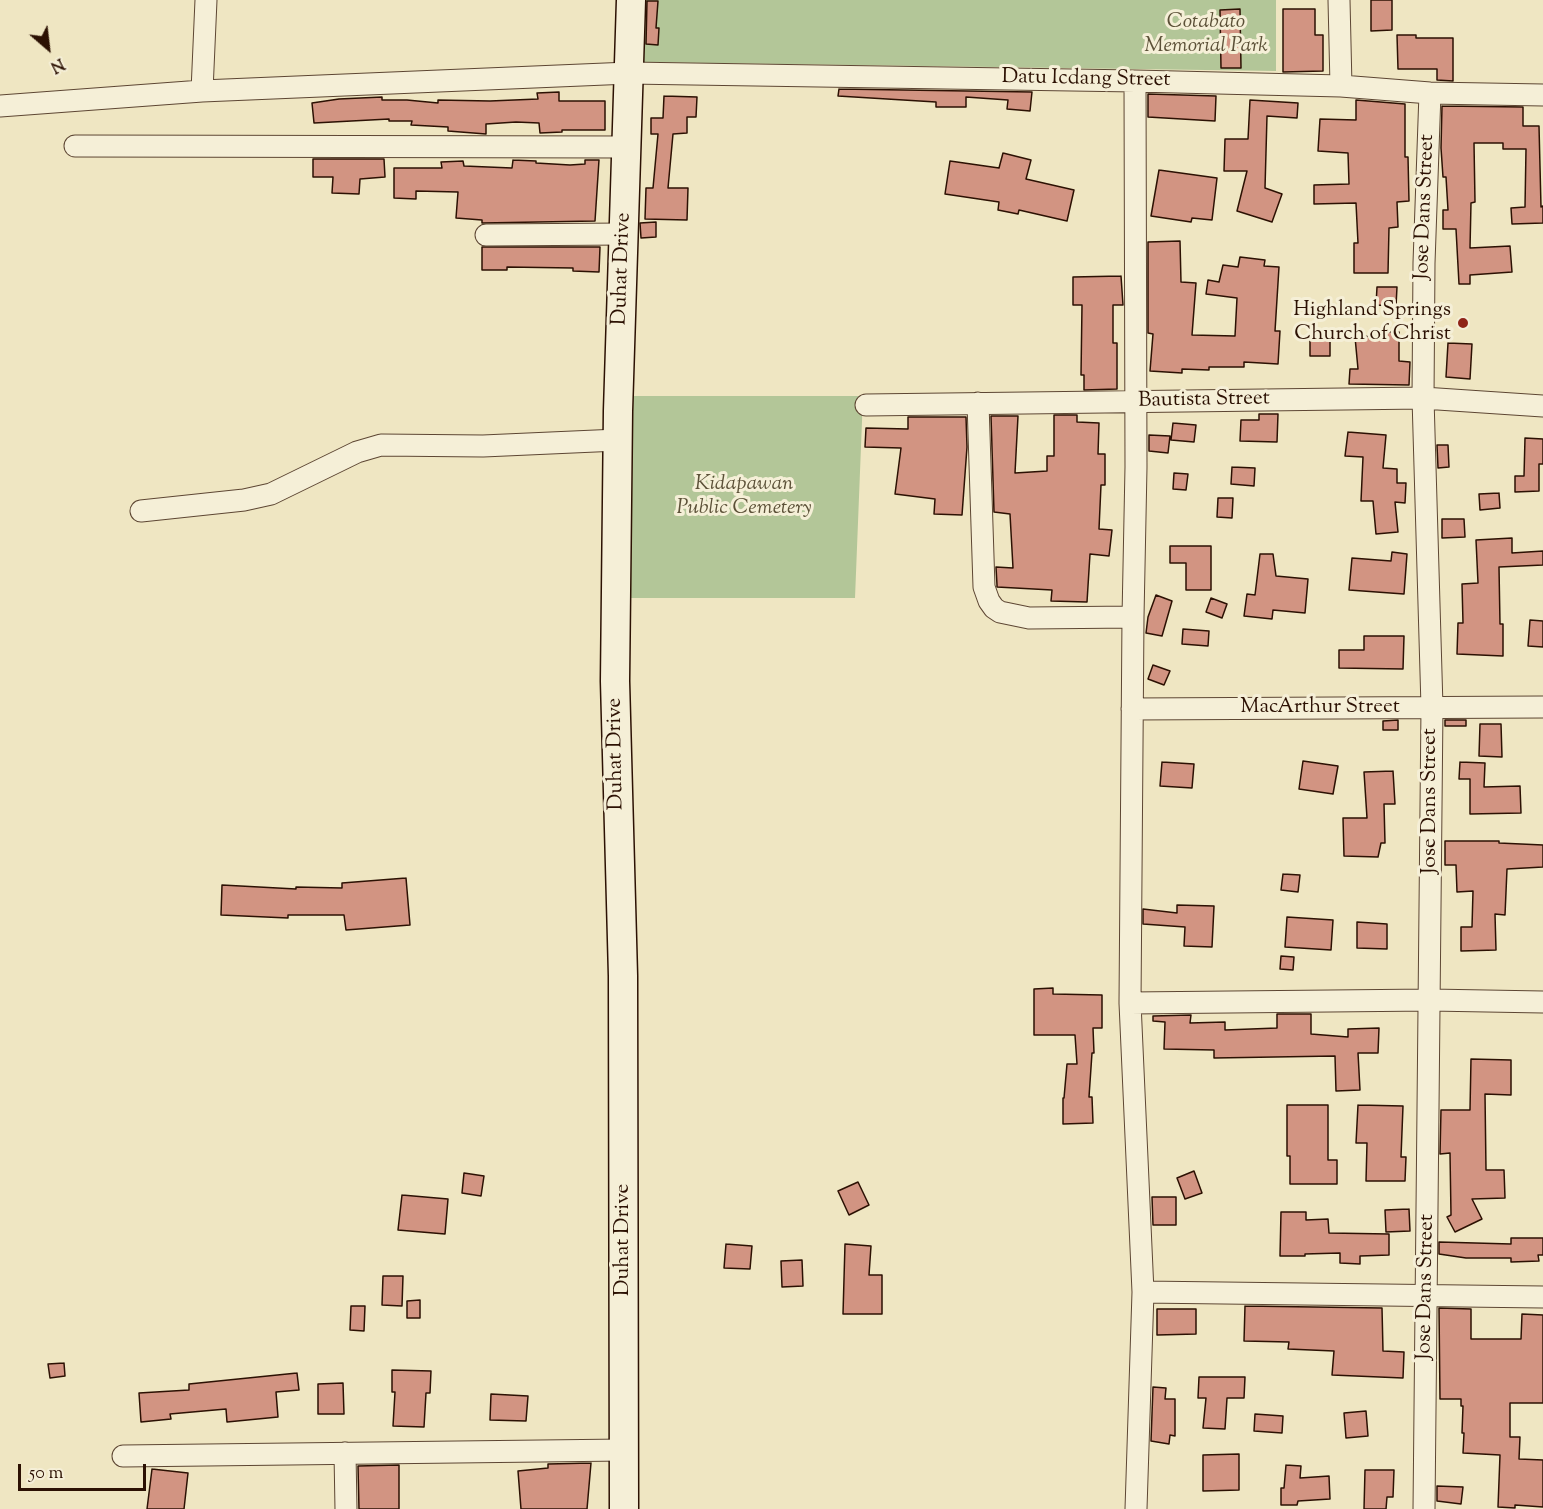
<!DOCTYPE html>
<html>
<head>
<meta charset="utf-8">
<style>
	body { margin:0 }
	#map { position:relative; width:1543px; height:1509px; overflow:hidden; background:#efe6c2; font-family:"Sorts Mill Goudy",serif }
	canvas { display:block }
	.north { position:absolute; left:18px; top:18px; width:60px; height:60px; -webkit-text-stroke:4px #f5efd7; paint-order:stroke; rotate:152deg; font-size:16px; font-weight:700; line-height:24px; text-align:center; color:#2c1103 }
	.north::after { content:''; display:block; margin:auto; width:21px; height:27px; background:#2c1103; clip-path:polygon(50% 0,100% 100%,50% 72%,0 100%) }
	.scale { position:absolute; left:18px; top:1464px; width:128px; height:27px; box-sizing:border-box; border:3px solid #2c1103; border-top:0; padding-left:8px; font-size:18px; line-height:21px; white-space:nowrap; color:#2c1103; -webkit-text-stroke:4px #f5efd7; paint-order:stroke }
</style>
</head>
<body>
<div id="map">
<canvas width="1543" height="1509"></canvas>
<div class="north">N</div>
<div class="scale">50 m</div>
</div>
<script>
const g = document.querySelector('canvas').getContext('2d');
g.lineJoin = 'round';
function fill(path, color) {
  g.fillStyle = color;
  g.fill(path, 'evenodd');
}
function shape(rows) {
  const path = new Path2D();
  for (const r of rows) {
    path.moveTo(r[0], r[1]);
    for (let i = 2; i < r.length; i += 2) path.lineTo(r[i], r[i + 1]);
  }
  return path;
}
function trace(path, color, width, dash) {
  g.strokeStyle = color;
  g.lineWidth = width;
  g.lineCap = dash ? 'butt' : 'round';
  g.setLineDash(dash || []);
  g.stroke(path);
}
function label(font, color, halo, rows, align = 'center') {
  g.font = font + ' "Sorts Mill Goudy",serif';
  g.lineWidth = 6;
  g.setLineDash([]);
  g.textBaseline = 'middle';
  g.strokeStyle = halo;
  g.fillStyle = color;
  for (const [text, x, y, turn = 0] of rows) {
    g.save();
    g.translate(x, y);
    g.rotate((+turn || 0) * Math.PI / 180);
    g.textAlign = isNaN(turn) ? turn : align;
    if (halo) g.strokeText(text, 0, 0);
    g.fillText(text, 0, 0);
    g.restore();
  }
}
const green = shape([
	[641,0,1276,0,1276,71,639,62],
	[629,396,863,396,855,598,627,598]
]);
const building = shape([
	[1371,0,1392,0,1392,30,1371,31,1371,0],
	[647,1,658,1,656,28,659,28,658,45,646,44,647,1],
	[1240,9,1241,68,1221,68,1220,10,1240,9],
	[1283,9,1315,9,1315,35,1323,35,1323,71,1283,72,1283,9],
	[1397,35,1416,35,1416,38,1453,38,1453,81,1437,80,1437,69,1398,69,1397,35],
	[839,89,1032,92,1030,111,1007,109,1008,100,966,97,966,107,936,107,936,102,838,96,839,89],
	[559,92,559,101,605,101,605,130,562,130,562,132,540,133,539,123,516,122,486,124,486,134,448,131,448,127,411,125,412,121,389,121,389,119,314,123,312,103,339,99,382,97,382,100,407,100,438,103,438,100,490,101,538,99,537,93,559,92],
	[1148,94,1216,96,1215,121,1148,117,1148,94],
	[664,96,697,97,696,117,687,117,687,133,673,134,668,188,688,188,687,220,645,219,646,188,653,188,658,134,651,134,651,118,663,118,664,96],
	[1250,100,1298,103,1297,118,1267,116,1265,188,1282,194,1272,222,1237,211,1247,171,1224,171,1225,139,1248,139,1250,100],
	[1356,100,1405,104,1405,157,1408,157,1409,201,1397,202,1398,227,1389,228,1388,273,1354,273,1354,243,1358,243,1356,203,1314,204,1314,185,1349,184,1348,153,1318,151,1320,119,1356,120,1356,100],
	[1442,106,1523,107,1523,126,1539,126,1541,207,1543,206,1543,223,1512,224,1511,208,1525,207,1526,149,1503,149,1503,143,1474,143,1475,202,1471,203,1470,248,1510,246,1512,272,1470,275,1470,284,1459,284,1456,229,1443,229,1443,210,1448,210,1446,177,1443,177,1441,148,1442,106],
	[1003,153,1031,160,1026,179,1074,190,1067,221,1019,210,1018,214,998,210,999,202,945,194,950,161,999,168,1003,153],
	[313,159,384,159,385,177,360,179,359,194,332,193,333,177,313,177,313,159],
	[513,160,536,161,536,163,570,165,585,164,585,160,599,160,595,221,482,223,482,220,456,218,458,192,416,191,416,199,394,198,394,168,442,168,441,162,463,161,464,166,512,168,513,160],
	[1159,170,1217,178,1212,220,1192,218,1191,222,1151,216,1159,170],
	[656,222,656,237,641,238,640,223,656,222],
	[1180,241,1181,282,1196,283,1192,335,1235,336,1237,298,1206,294,1208,280,1219,282,1223,265,1238,267,1240,257,1265,260,1264,266,1279,267,1275,331,1280,331,1278,364,1244,362,1244,367,1209,367,1209,370,1182,369,1182,373,1150,371,1153,334,1148,333,1148,242,1180,241],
	[482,247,600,247,599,272,573,271,573,268,507,267,507,270,482,270,482,247],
	[1121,276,1123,305,1113,305,1113,343,1117,343,1117,389,1084,390,1084,375,1081,375,1082,305,1073,305,1073,277,1121,276],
	[1377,287,1397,287,1396,306,1376,305,1377,287],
	[1377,332,1399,332,1399,361,1410,362,1409,385,1349,384,1350,369,1358,369,1355,337,1377,336,1377,332],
	[1310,335,1330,335,1330,356,1310,356,1310,335],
	[1448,343,1472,344,1470,379,1446,377,1448,343],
	[1259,414,1278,414,1277,442,1240,441,1241,420,1259,420,1259,414],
	[1054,415,1077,415,1077,422,1099,423,1098,454,1105,454,1105,485,1101,485,1099,529,1112,530,1109,556,1090,554,1087,602,1051,601,1052,590,997,587,997,585,996,567,1013,568,1010,514,994,512,991,416,1018,416,1015,473,1047,471,1047,456,1054,456,1054,415],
	[908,417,966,417,967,447,962,515,934,514,935,499,895,494,901,448,865,447,866,428,908,429,908,417],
	[1173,423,1196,425,1194,442,1171,440,1173,423],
	[1348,432,1386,435,1383,468,1397,469,1397,483,1406,483,1405,503,1395,502,1398,532,1376,534,1373,501,1361,501,1363,457,1345,456,1348,432],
	[1149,435,1170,436,1168,453,1149,451,1149,435],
	[1525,438,1543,439,1543,464,1539,464,1539,491,1515,492,1515,476,1524,476,1525,438],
	[1437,445,1448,445,1449,467,1438,468,1437,445],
	[1232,467,1255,468,1254,486,1231,484,1232,467],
	[1174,473,1188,474,1186,490,1173,489,1174,473],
	[1499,493,1500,508,1480,510,1479,494,1499,493],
	[1218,498,1233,498,1232,518,1217,517,1218,498],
	[1442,519,1464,519,1465,537,1442,538,1442,519],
	[1512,538,1512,553,1543,551,1543,565,1499,567,1500,624,1503,624,1503,656,1457,654,1458,623,1463,623,1462,584,1478,583,1476,540,1512,538],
	[1170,546,1211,546,1211,590,1186,590,1186,563,1170,563,1170,546],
	[1392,552,1407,554,1404,594,1349,590,1352,558,1391,561,1392,552],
	[1260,554,1273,554,1276,576,1308,579,1305,613,1273,610,1272,619,1244,616,1247,594,1255,595,1260,554],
	[1156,595,1172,601,1162,636,1146,633,1148,617,1156,595],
	[1211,598,1227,604,1222,618,1206,612,1211,598],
	[1530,620,1543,621,1543,647,1528,646,1530,620],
	[1183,629,1209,631,1208,646,1182,644,1183,629],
	[1364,636,1404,636,1403,669,1339,668,1339,650,1364,650,1364,636],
	[1153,665,1170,671,1164,685,1148,679,1153,665],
	[1398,720,1398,730,1383,730,1383,721,1398,720],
	[1445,720,1466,720,1466,726,1445,726,1445,720],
	[1480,724,1501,724,1502,757,1479,756,1480,724],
	[1303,761,1338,766,1333,794,1299,789,1303,761],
	[1162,762,1194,764,1192,788,1160,786,1162,762],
	[1460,762,1485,763,1484,787,1520,786,1521,813,1470,814,1470,779,1459,779,1460,762],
	[1393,771,1395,804,1384,804,1385,843,1381,843,1378,857,1344,856,1343,818,1367,818,1364,772,1393,771],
	[1445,841,1499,841,1499,843,1543,845,1543,867,1507,869,1505,915,1495,914,1496,950,1461,951,1461,927,1472,927,1473,891,1457,892,1456,865,1445,865,1445,841],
	[1283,874,1300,875,1298,892,1281,890,1283,874],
	[406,878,410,925,346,930,344,915,288,915,288,918,221,915,222,885,296,889,296,887,342,888,342,883,406,878],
	[1177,905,1214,906,1212,947,1184,946,1185,927,1143,924,1143,909,1177,913,1177,905],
	[1287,917,1333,920,1331,950,1285,947,1287,917],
	[1357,922,1387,924,1387,949,1357,948,1357,922],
	[1281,956,1294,957,1293,970,1280,969,1281,956],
	[1053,988,1053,994,1102,995,1102,1028,1093,1028,1094,1053,1092,1053,1089,1097,1092,1097,1093,1123,1063,1124,1063,1098,1064,1098,1067,1064,1077,1064,1075,1035,1034,1035,1034,989,1053,988],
	[1277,1014,1311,1014,1311,1034,1348,1037,1348,1029,1379,1028,1378,1053,1358,1053,1360,1090,1336,1091,1335,1056,1214,1058,1214,1050,1164,1049,1165,1022,1153,1021,1153,1016,1191,1015,1190,1023,1225,1022,1225,1030,1277,1028,1277,1014],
	[1471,1059,1511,1060,1511,1095,1485,1094,1486,1170,1504,1170,1505,1198,1472,1199,1482,1219,1455,1232,1447,1217,1451,1215,1450,1153,1440,1154,1441,1110,1470,1110,1471,1059],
	[1287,1105,1328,1105,1328,1160,1337,1160,1337,1184,1290,1184,1290,1156,1287,1156,1287,1105],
	[1358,1105,1403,1106,1401,1157,1406,1157,1405,1181,1366,1181,1367,1143,1356,1143,1358,1105],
	[1194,1171,1202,1193,1185,1199,1177,1178,1194,1171],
	[464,1173,484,1176,481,1196,462,1193,464,1173],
	[858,1182,869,1205,849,1215,838,1191,858,1182],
	[402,1195,448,1199,445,1234,398,1230,402,1195],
	[1152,1197,1176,1197,1176,1225,1153,1225,1152,1197],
	[1409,1209,1410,1231,1386,1232,1385,1210,1409,1209],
	[1281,1212,1306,1212,1306,1220,1328,1219,1329,1233,1389,1234,1389,1255,1360,1256,1360,1264,1340,1263,1340,1253,1305,1254,1305,1256,1280,1256,1281,1212],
	[1511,1238,1543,1238,1543,1255,1538,1255,1539,1261,1511,1262,1511,1258,1466,1258,1439,1254,1439,1242,1511,1244,1511,1238],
	[726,1244,752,1246,750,1269,724,1268,726,1244],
	[845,1244,871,1246,869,1275,882,1275,882,1314,843,1314,845,1244],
	[802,1260,803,1286,782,1287,781,1261,802,1260],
	[383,1276,403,1276,402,1306,382,1305,383,1276],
	[420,1300,420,1318,407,1318,407,1301,420,1300],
	[351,1306,365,1306,364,1331,350,1330,351,1306],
	[1245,1306,1382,1308,1383,1351,1404,1352,1403,1378,1332,1375,1334,1351,1288,1349,1289,1342,1244,1341,1245,1306],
	[1439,1308,1471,1309,1471,1339,1521,1339,1522,1314,1543,1315,1543,1403,1510,1403,1510,1437,1520,1437,1519,1459,1543,1460,1543,1507,1515,1505,1515,1508,1498,1507,1500,1455,1463,1453,1464,1433,1462,1433,1463,1406,1461,1406,1461,1399,1440,1399,1439,1308],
	[1157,1309,1196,1309,1196,1334,1157,1335,1157,1309],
	[64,1363,65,1376,50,1378,48,1364,64,1363],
	[392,1370,431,1371,430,1393,426,1393,424,1427,393,1426,395,1392,392,1392,392,1370],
	[297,1373,299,1390,276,1392,278,1417,227,1422,226,1409,170,1414,171,1419,141,1422,139,1393,189,1390,189,1384,297,1373],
	[1199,1377,1245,1377,1244,1398,1227,1398,1225,1429,1203,1428,1206,1398,1198,1398,1199,1377],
	[343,1383,344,1414,318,1414,318,1384,343,1383],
	[1153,1387,1166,1388,1165,1399,1175,1399,1175,1436,1170,1435,1169,1444,1151,1441,1153,1387],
	[491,1394,528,1396,526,1421,490,1420,491,1394],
	[1366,1411,1368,1436,1346,1438,1344,1413,1366,1411],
	[1255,1414,1283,1416,1282,1433,1254,1431,1255,1414],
	[1239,1454,1239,1490,1203,1491,1203,1455,1239,1454],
	[591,1463,587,1509,521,1509,518,1471,548,1468,548,1464,591,1463],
	[399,1465,399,1509,359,1509,358,1466,399,1465],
	[1286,1465,1301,1466,1300,1478,1329,1476,1330,1499,1298,1501,1297,1505,1281,1505,1281,1488,1284,1488,1286,1465],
	[152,1469,188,1473,184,1509,147,1509,152,1469],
	[1365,1470,1394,1470,1393,1497,1387,1497,1386,1509,1364,1509,1365,1470],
	[1437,1486,1463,1487,1461,1504,1437,1501,1437,1486]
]);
const street = shape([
	[1339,0,1341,86],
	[1135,81,1136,467,1133,617,1130,1003,1143,1292,1136,1509],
	[202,91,206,0],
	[0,106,202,91,629,73,1135,81,1341,86,1430,93,1543,95],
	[75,146,627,147],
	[486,235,624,234],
	[978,403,984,587,989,601,994,608,1000,612,1029,618,1133,617],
	[866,405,1423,398,1543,406],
	[141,511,244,500,271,494,357,452,381,445,483,446,618,440],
	[1132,709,1543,707],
	[1130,1003,1430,1000,1543,1002],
	[1143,1292,1543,1297],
	[345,1453,346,1509],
	[123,1456,624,1450],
	[1424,1509,1432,707,1423,398,1424,263,1430,93]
]);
const secondary = shape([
	[624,1509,623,976,615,681,618,411,631,0]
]);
const markers = [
	[1463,323,6,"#8f2418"]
];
const parkNames = [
	["Cotabato",1206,23],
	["Memorial Park",1206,47],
	["Kidapawan",744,485],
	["Public Cemetery",744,509]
];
const streetNames = [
	["Datu Icdang Street",1086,80,1],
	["Jose Dans Street",1426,207,-88],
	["Duhat Drive",623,269,-88],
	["Bautista Street",1204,401,-1],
	["MacArthur Street",1320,708],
	["Duhat Drive",617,754,-91],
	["Jose Dans Street",1431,801,-90],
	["Duhat Drive",624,1240,-90],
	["Jose Dans Street",1427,1287,-89]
];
const poiNames = [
	["Highland Springs",1451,311],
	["Church of Christ",1451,335]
];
fill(green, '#b3c698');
fill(building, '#d29482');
trace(building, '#2c1103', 1.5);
trace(street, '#5d4633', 23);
trace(secondary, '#2c1103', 31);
trace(street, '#f5efd7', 21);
trace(secondary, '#f5efd7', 28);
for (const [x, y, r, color] of markers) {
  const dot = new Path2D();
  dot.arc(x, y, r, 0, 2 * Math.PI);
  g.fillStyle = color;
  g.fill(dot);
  trace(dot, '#f5efd7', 2);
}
label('italic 21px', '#5b5037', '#f5efd7', parkNames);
label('21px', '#2c1103', '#f5efd7', streetNames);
label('21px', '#2c1103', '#f5efd7', poiNames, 'right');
</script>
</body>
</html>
